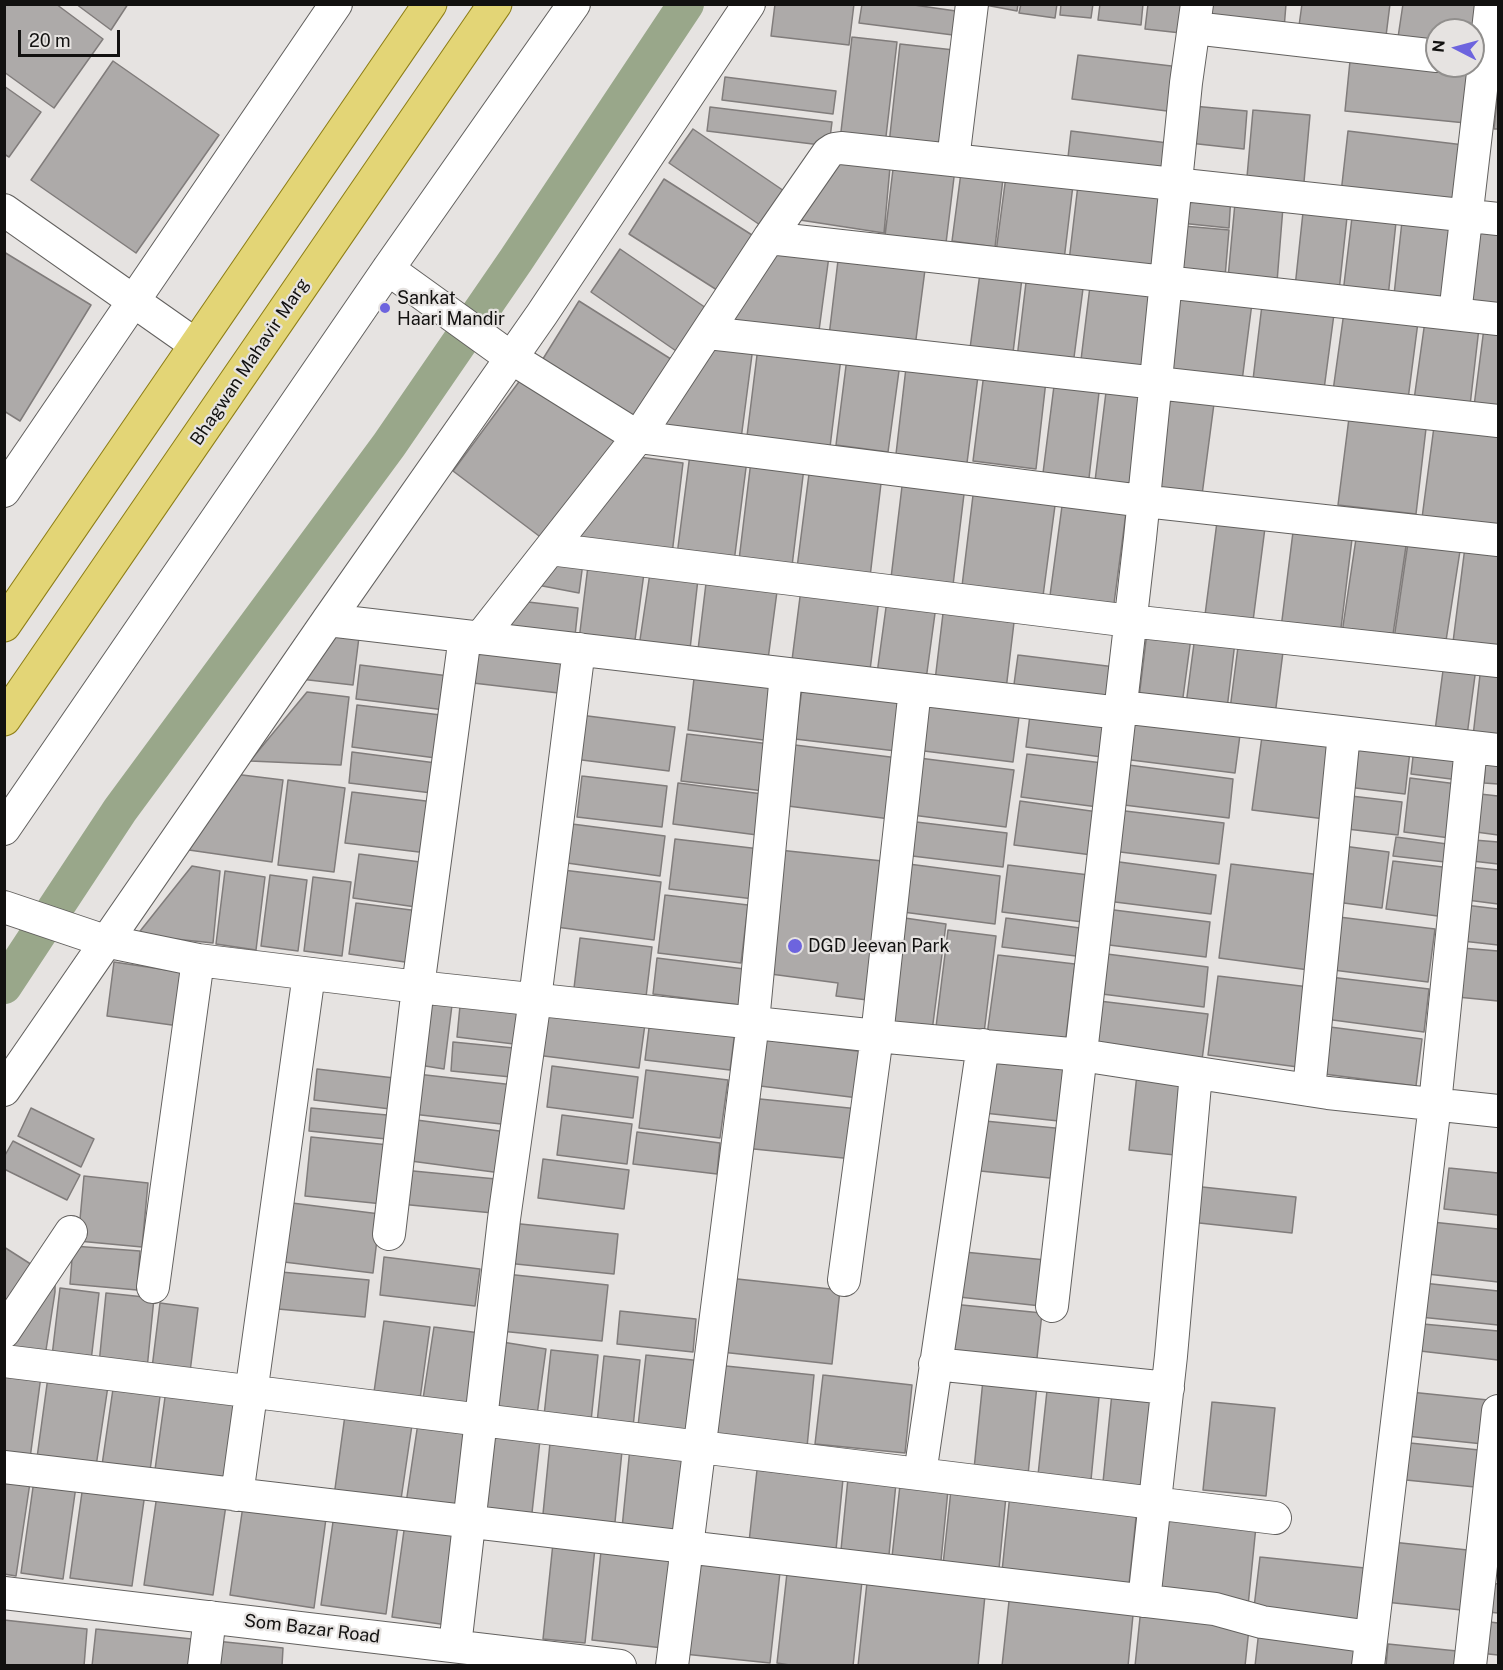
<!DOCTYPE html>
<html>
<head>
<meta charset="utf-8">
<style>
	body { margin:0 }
	#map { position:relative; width:1503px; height:1670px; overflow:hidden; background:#e6e3e1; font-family:"Public Sans",sans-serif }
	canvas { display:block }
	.frame { position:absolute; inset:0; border:6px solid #121110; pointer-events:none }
	.north { position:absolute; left:1425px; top:18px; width:60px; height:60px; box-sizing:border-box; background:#e6e3e1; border:2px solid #918f8d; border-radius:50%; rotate:276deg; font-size:16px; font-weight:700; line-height:24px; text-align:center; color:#121110 }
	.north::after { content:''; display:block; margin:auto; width:21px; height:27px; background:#6d64de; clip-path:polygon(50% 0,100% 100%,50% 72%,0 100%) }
	.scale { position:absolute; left:18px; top:30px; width:102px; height:27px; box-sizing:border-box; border:3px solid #121110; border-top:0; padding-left:8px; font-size:18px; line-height:21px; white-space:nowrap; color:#121110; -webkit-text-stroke:4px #e6e3e1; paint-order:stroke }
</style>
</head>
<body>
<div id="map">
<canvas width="1503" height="1670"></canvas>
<div class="frame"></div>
<div class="north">N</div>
<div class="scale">20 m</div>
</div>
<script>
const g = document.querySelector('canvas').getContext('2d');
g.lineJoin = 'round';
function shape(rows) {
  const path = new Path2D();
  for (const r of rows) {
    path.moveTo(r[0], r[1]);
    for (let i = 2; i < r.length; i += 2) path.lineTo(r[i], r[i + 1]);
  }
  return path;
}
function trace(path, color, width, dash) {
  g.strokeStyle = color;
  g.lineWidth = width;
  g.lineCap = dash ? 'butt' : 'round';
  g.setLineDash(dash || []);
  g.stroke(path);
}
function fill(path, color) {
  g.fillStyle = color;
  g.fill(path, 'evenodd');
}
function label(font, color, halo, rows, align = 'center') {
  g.font = font + ' "Public Sans",sans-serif';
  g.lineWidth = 4.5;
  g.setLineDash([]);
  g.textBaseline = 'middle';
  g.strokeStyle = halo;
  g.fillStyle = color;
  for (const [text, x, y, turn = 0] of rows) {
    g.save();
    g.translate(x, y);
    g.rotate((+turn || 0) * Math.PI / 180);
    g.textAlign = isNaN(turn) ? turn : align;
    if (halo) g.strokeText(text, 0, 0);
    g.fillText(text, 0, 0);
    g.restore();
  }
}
const canal = shape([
	[4,986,120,810,389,445,516,260,686,4]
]);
const building = shape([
	[4,4,56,4,103,39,54,108,4,72,4,4],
	[76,4,128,4,111,30,76,4],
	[775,4,854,4,849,45,771,36,775,4],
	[862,4,907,4,956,11,953,35,859,23,862,4],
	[980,4,1018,4,1017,11,980,4],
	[1021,4,1057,4,1055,18,1019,13,1021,4],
	[1061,4,1093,4,1091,18,1060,15,1061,4],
	[1100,4,1143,4,1141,25,1098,20,1100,4],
	[1148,4,1184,4,1181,33,1145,29,1148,4],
	[1208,4,1286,4,1284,29,1207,22,1208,4],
	[1302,4,1390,4,1385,44,1298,33,1302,4],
	[1403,4,1484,4,1473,30,1437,30,1437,49,1397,44,1403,4],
	[852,37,897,42,885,145,840,140,852,37],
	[900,44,954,50,943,149,889,144,900,44],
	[1351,51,1437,66,1472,66,1466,123,1345,111,1351,51],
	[1078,55,1180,67,1175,112,1072,99,1078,55],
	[113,61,219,135,136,253,31,180,113,61],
	[725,77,836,91,833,114,722,100,725,77],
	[4,86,41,112,9,157,4,154,4,86],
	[1498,90,1498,129,1494,129,1498,90],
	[1193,106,1247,111,1244,149,1189,143,1193,106],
	[710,107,832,122,829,146,707,131,710,107],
	[1253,110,1310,115,1303,193,1246,188,1253,110],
	[693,129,787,193,763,227,669,163,693,129],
	[1071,131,1168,143,1164,179,1067,166,1071,131],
	[1348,131,1464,145,1456,207,1341,193,1348,131],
	[835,152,891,156,884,233,787,218,835,152],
	[894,161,955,169,946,243,885,236,894,161],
	[962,165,1004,170,995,247,952,241,962,165],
	[1006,176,1073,185,1064,260,996,252,1006,176],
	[664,179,752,235,717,290,629,234,664,179],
	[1078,185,1162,196,1153,272,1069,261,1078,185],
	[1184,190,1231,195,1229,228,1180,223,1184,190],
	[1235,203,1283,207,1277,282,1228,278,1235,203],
	[1304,203,1348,208,1339,291,1295,287,1304,203],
	[1353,209,1397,213,1388,297,1343,293,1353,209],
	[1403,212,1455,218,1446,301,1394,295,1403,212],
	[1479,225,1498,228,1498,307,1469,303,1479,225],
	[1183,226,1229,230,1225,277,1178,273,1183,226],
	[780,248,829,256,818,338,722,326,780,248],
	[620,249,709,310,679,353,591,292,620,249],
	[4,252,91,305,20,421,4,411,4,252],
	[839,252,926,262,915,347,829,336,839,252],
	[980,273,1022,278,1012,361,969,356,980,273],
	[1027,274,1084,281,1073,365,1017,358,1027,274],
	[1091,278,1153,286,1142,376,1080,368,1091,278],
	[1178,293,1252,303,1241,389,1168,379,1178,293],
	[579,301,674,361,636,422,541,362,579,301],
	[1262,305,1334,314,1323,397,1252,388,1262,305],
	[1344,312,1418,322,1407,407,1332,398,1344,312],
	[1425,321,1479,328,1469,414,1413,407,1425,321],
	[1484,328,1498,330,1498,417,1473,414,1484,328],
	[759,339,842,350,830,447,747,436,759,339],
	[713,343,753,347,741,439,656,432,713,343],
	[848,350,901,356,888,452,836,445,848,350],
	[907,359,979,368,967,463,896,454,907,359],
	[985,365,1047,372,1036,469,973,461,985,365],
	[527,371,622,443,547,542,453,471,527,371],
	[1055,378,1100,384,1089,478,1043,473,1055,378],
	[1107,384,1146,389,1134,486,1095,481,1107,384],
	[1169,390,1215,396,1202,495,1157,489,1169,390],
	[1350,410,1427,420,1416,514,1338,505,1350,410],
	[1435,419,1498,427,1498,528,1422,518,1435,419],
	[690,454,747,460,734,562,677,555,690,454],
	[632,456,683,463,672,554,573,543,632,456],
	[751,461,804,468,792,566,739,560,751,461],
	[810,466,882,475,870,577,797,568,810,466],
	[903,478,965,486,953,585,891,578,903,478],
	[974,487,1056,498,1043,596,962,586,974,487],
	[1062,506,1126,513,1113,611,1049,603,1062,506],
	[1218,514,1266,520,1253,621,1205,615,1218,514],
	[1294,524,1353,531,1340,636,1281,628,1294,524],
	[1357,532,1407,539,1392,641,1342,633,1357,532],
	[1408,543,1460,551,1445,647,1394,639,1408,543],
	[1465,547,1498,551,1498,656,1452,650,1465,547],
	[556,556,583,563,579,593,527,583,556,556],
	[588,566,644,573,633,655,578,648,588,566],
	[650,573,698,579,689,658,638,653,650,573],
	[707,575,778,584,767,667,697,658,707,575],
	[801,589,879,599,869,678,791,668,801,589],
	[887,600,936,606,925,687,876,681,887,600],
	[520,601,578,608,574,645,495,636,520,601],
	[944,605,1015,614,1005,698,934,689,944,605],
	[330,626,360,629,353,685,300,679,330,626],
	[1147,632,1191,638,1181,712,1138,706,1147,632],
	[1195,636,1235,642,1226,717,1185,712,1195,636],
	[1239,639,1284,644,1274,723,1229,717,1239,639],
	[479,643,571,655,567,694,473,683,479,643],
	[1018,655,1115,667,1110,711,1012,699,1018,655],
	[1444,663,1476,668,1466,743,1434,738,1444,663],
	[360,665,449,676,445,710,356,699,360,665],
	[1481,666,1498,668,1498,748,1472,745,1481,666],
	[695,670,779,680,771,741,688,730,695,670],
	[803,682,903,694,896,751,795,739,803,682],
	[307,692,349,697,341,765,250,761,307,692],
	[923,697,1020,709,1013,762,916,750,923,697],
	[357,705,441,715,436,758,352,747,357,705],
	[1031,707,1108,717,1102,757,1026,747,1031,707],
	[1129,713,1241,727,1235,773,1123,759,1129,713],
	[580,715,675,727,669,771,574,759,580,715],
	[1263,729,1335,738,1325,819,1252,810,1263,729],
	[687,734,770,744,764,791,681,781,687,734],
	[1344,743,1410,751,1405,794,1339,786,1344,743],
	[787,744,898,758,890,819,780,805,787,744],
	[1414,748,1463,754,1459,780,1411,774,1414,748],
	[352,752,436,763,432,793,349,783,352,752],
	[1027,754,1103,763,1098,807,1021,797,1027,754],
	[1486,756,1498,757,1498,784,1484,783,1486,756],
	[919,758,1014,770,1006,827,912,815,919,758],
	[1121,764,1233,779,1229,818,1116,804,1121,764],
	[234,774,283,780,272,862,182,849,234,774],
	[582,776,667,786,662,827,577,817,582,776],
	[1410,778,1457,784,1450,838,1404,832,1410,778],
	[288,780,345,788,334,872,278,865,288,780],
	[678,783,770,795,765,836,673,824,678,783],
	[352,792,434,802,427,853,345,843,352,792],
	[1480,794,1498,796,1498,835,1476,832,1480,794],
	[1351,796,1402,802,1398,835,1347,829,1351,796],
	[1020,801,1098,812,1092,855,1014,845,1020,801],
	[1117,810,1224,823,1219,864,1112,851,1117,810],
	[908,821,1007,833,1003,867,904,855,908,821],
	[572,824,665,836,660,876,567,863,572,824],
	[1396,837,1447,844,1445,862,1393,856,1396,837],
	[675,839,760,849,754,899,669,889,675,839],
	[1474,840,1498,842,1498,864,1472,861,1474,840],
	[1343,846,1389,852,1382,908,1336,902,1343,846],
	[779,850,892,862,875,1001,836,996,838,983,763,973,779,850],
	[359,854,428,863,423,908,353,898,359,854],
	[1112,861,1216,875,1211,914,1107,901,1112,861],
	[1393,861,1451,868,1445,917,1386,909,1393,861],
	[901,863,1000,876,995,924,895,911,901,863],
	[1231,864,1321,875,1309,970,1219,958,1231,864],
	[1008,865,1089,875,1083,922,1002,912,1008,865],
	[192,866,220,871,213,943,137,935,192,866],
	[1470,867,1498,870,1498,904,1467,900,1470,867],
	[563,870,661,882,654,940,556,927,563,870],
	[225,871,265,877,256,950,216,944,225,871],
	[270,875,307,880,298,951,261,946,270,875],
	[313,877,351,882,342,956,304,951,313,877],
	[665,895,748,905,741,963,658,953,665,895],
	[356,903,419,911,412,963,349,954,356,903],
	[1465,905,1498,909,1498,945,1462,941,1465,905],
	[1106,909,1210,922,1206,957,1101,944,1106,909],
	[898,917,946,924,932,1031,884,1025,898,917],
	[1339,917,1435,929,1428,982,1333,970,1339,917],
	[1006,918,1080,928,1076,956,1002,947,1006,918],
	[948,930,996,936,984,1033,936,1027,948,930],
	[580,938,652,947,646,997,574,988,580,938],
	[1462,948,1498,951,1498,1001,1457,997,1462,948],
	[1107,954,1208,967,1204,1007,1102,994,1107,954],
	[998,955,1075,964,1065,1045,987,1035,998,955],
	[657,958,744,969,740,1005,653,994,657,958],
	[114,962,187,973,179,1026,107,1016,114,962],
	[1218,976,1309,987,1298,1067,1208,1055,1218,976],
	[1330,977,1429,989,1424,1032,1325,1019,1330,977],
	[1099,1001,1208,1014,1202,1060,1093,1047,1099,1001],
	[427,1002,452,1005,444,1069,419,1065,427,1002],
	[460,1006,526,1014,522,1045,457,1037,460,1006],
	[541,1011,645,1024,639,1068,536,1055,541,1011],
	[650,1020,735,1031,730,1070,645,1060,650,1020],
	[1330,1027,1422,1039,1416,1086,1324,1074,1330,1027],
	[766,1040,873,1053,867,1099,760,1086,766,1040],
	[453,1042,524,1049,521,1078,451,1071,453,1042],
	[990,1055,1075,1063,1068,1122,984,1113,990,1055],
	[552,1066,638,1077,633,1118,547,1107,552,1066],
	[317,1069,403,1079,399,1110,314,1100,317,1069],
	[646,1070,728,1080,720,1138,639,1128,646,1070],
	[417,1074,514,1085,510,1125,412,1114,417,1074],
	[1137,1074,1183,1079,1175,1155,1129,1150,1137,1074],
	[750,1098,859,1109,853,1159,744,1148,750,1098],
	[31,1108,94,1139,81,1167,18,1136,31,1108],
	[311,1108,398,1116,396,1140,309,1131,311,1108],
	[562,1115,632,1124,627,1164,557,1155,562,1115],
	[409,1119,507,1132,501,1173,403,1160,409,1119],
	[985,1121,1065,1129,1060,1179,980,1171,985,1121],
	[637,1132,720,1143,717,1174,633,1164,637,1132],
	[311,1137,389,1145,383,1204,305,1196,311,1137],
	[13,1141,80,1175,67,1200,4,1169,4,1157,13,1141],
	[543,1159,629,1170,624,1209,538,1198,543,1159],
	[1449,1168,1498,1173,1498,1215,1444,1209,1449,1168],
	[403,1170,496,1179,493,1213,400,1204,403,1170],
	[84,1176,148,1183,142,1247,78,1241,84,1176],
	[1193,1186,1296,1197,1292,1233,1190,1222,1193,1186],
	[292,1203,380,1214,373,1273,284,1262,292,1203],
	[1432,1222,1498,1229,1498,1282,1427,1274,1432,1222],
	[511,1223,618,1234,614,1274,506,1263,511,1223],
	[73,1246,140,1251,137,1290,70,1284,73,1246],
	[4,1247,40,1270,4,1314,4,1247],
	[964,1252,1046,1260,1041,1306,959,1297,964,1252],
	[384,1257,480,1269,475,1306,380,1295,384,1257],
	[55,1268,55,1292,46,1350,4,1348,55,1268],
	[281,1272,369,1280,365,1317,278,1309,281,1272],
	[506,1274,608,1285,602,1341,500,1331,506,1274],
	[728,1278,840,1290,832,1364,721,1352,728,1278],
	[1423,1283,1498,1291,1498,1325,1420,1317,1423,1283],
	[60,1288,99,1293,91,1361,52,1356,60,1288],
	[106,1293,154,1298,147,1369,99,1364,106,1293],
	[160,1303,198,1308,190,1372,152,1368,160,1303],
	[952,1304,1042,1313,1036,1367,947,1357,952,1304],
	[620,1311,696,1319,693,1352,617,1344,620,1311],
	[384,1321,430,1327,420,1399,374,1392,384,1321],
	[1423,1324,1498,1331,1498,1360,1420,1351,1423,1324],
	[434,1327,480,1333,469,1406,423,1399,434,1327],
	[502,1342,546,1349,537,1415,493,1409,502,1342],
	[551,1350,598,1355,591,1421,544,1416,551,1350],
	[646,1355,702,1361,694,1432,638,1426,646,1355],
	[604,1356,640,1360,633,1427,597,1423,604,1356],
	[716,1365,814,1375,807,1447,709,1437,716,1365],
	[4,1371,41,1376,29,1466,4,1463,4,1371],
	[823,1375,912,1385,905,1453,815,1444,823,1375],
	[48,1377,108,1386,95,1473,36,1465,48,1377],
	[983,1380,1037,1385,1028,1475,974,1469,983,1380],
	[1048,1381,1100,1387,1091,1480,1038,1475,1048,1381],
	[114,1382,161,1389,149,1478,101,1472,114,1382],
	[166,1390,237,1400,224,1487,154,1477,166,1390],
	[1410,1392,1498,1401,1493,1445,1406,1436,1410,1392],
	[1112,1393,1155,1398,1145,1486,1103,1482,1112,1393],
	[1212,1402,1275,1408,1266,1496,1203,1490,1212,1402],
	[345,1415,412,1425,400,1506,334,1496,345,1415],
	[418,1423,468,1430,456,1517,405,1510,418,1423],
	[490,1434,540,1440,531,1522,481,1517,490,1434],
	[550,1443,622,1451,614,1532,542,1524,550,1443],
	[1410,1443,1489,1451,1485,1488,1406,1480,1410,1443],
	[630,1448,685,1454,676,1544,621,1538,630,1448],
	[757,1470,843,1479,835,1560,748,1551,757,1470],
	[4,1472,31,1476,16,1576,4,1574,4,1472],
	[35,1473,77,1479,63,1579,21,1573,35,1473],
	[84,1478,146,1486,132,1586,70,1578,84,1478],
	[848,1478,896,1483,888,1565,840,1560,848,1478],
	[900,1485,948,1490,940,1571,891,1566,900,1485],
	[158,1488,227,1498,213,1595,144,1585,158,1488],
	[951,1490,1006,1496,998,1579,942,1574,951,1490],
	[1010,1494,1137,1508,1128,1594,1001,1581,1010,1494],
	[244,1499,327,1511,314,1608,230,1595,244,1499],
	[335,1508,399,1518,386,1614,321,1605,335,1508],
	[406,1516,461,1524,447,1625,392,1617,406,1516],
	[1168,1516,1256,1526,1248,1606,1159,1596,1168,1516],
	[602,1541,673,1549,663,1648,592,1640,602,1541],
	[1392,1542,1477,1551,1471,1611,1385,1602,1392,1542],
	[553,1543,595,1548,585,1643,543,1639,553,1543],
	[695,1554,781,1563,770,1663,684,1654,695,1554],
	[1260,1557,1365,1568,1359,1627,1253,1616,1260,1557],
	[787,1573,862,1581,853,1666,796,1666,777,1663,787,1573],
	[868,1573,986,1585,978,1666,858,1666,868,1573],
	[1491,1583,1498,1584,1498,1613,1488,1612,1491,1583],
	[1010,1592,1134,1605,1128,1666,1002,1666,1010,1592],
	[1141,1608,1250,1619,1245,1666,1135,1666,1141,1608],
	[4,1620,87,1629,84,1666,4,1666,4,1620],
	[1482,1621,1498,1623,1498,1655,1479,1653,1482,1621],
	[96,1629,192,1639,190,1666,92,1666,96,1629],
	[1259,1630,1361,1641,1358,1666,1255,1666,1259,1630],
	[216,1641,283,1648,282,1666,213,1666,216,1641],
	[1388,1644,1467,1652,1465,1666,1386,1666,1388,1644]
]);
const minor = shape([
	[1194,28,1437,56],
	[953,160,972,4],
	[4,210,196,345],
	[769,238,1498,319],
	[388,269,510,357,638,437,1143,501,1498,540],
	[1455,314,1491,4],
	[708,333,1498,421],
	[4,491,336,4],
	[550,549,1130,621,1498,661],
	[328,620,1120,713],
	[480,638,638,437,769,238,828,153,834,149,841,148,1498,219],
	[1121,707,1498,750],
	[4,829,388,269,574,4],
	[4,907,105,941,198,960,418,987,877,1036,1081,1055,1328,1093,1498,1111],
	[4,1090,328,620,542,314,749,4],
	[1309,1090,1344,733],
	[389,1234,418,987,465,636],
	[844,1280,877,1036,915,689],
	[153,1287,198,960],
	[1052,1306,1140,538,1186,83,1197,4],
	[4,1332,71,1232],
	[4,1361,1275,1518],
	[935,1364,1168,1388],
	[4,1467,1215,1609,1262,1622,1371,1637],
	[920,1474,983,1045],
	[237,1495,309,974],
	[4,1593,620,1666],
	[1144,1601,1171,1356,1196,1073],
	[455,1646,504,1219,535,999,579,649],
	[204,1666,210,1617],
	[672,1666,753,1022,786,674],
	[1368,1666,1435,1104,1471,747],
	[1470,1666,1498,1411]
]);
const primary = shape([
	[4,625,430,4],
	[4,719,495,4]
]);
const markers = [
	[385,308,6,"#6d64de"],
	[795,946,8,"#6d64de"]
];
const poiNames = [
	["Sankat",397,298],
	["Haari Mandir",397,319],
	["DGD Jeevan Park",808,946]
];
const streetNames = [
	["Bhagwan Mahavir Marg",250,362,-56],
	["Som Bazar Road",312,1629,7]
];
trace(canal, '#99a78a', 36);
fill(building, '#adaaa9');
trace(building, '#807c7b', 1.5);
trace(minor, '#63615f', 34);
trace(primary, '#8e7e16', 35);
trace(minor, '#fff', 32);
trace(primary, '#e3d576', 33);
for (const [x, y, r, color] of markers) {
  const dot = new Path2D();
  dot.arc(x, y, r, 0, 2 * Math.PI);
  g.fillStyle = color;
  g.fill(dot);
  trace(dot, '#e6e3e1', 2);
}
label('18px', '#121110', '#e6e3e1', poiNames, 'left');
label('18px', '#121110', '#e6e3e1', streetNames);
</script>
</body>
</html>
